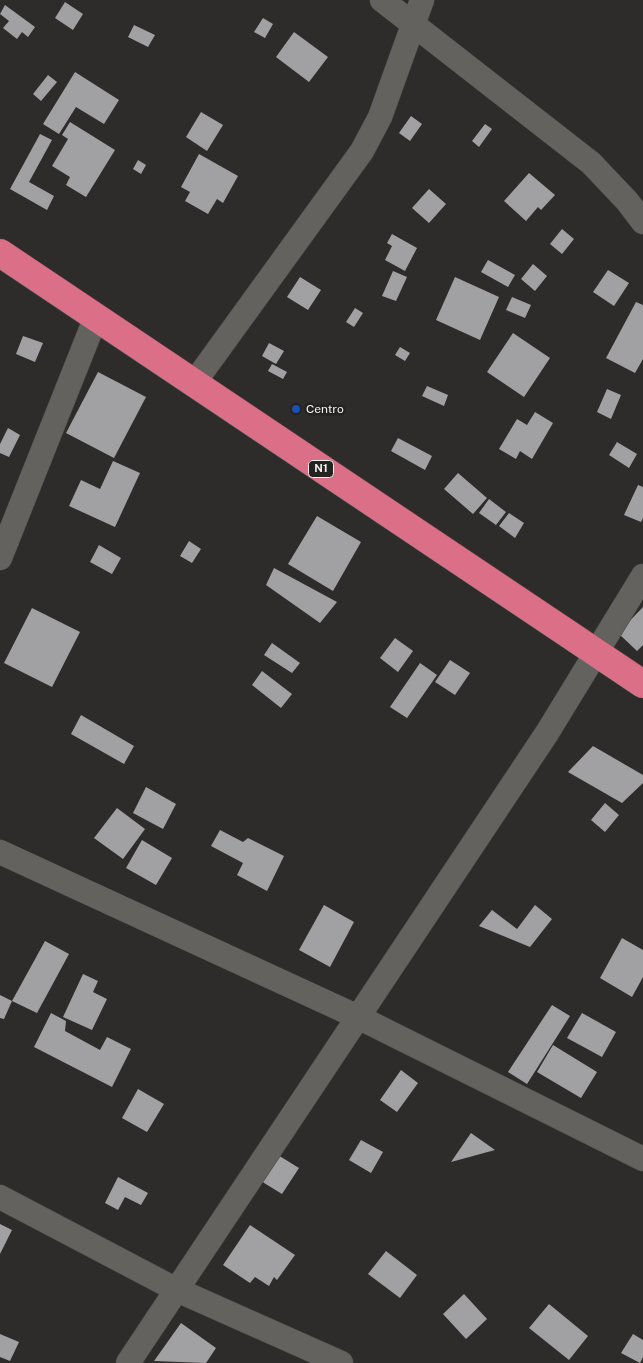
<!DOCTYPE html>
<html>
<head>
<meta charset="utf-8">
<style>
	body { margin:0 }
	canvas { display:block; background:#2e2c2a }
</style>
</head>
<body>
<canvas width="643" height="1363"></canvas>
<script>
const g = document.querySelector('canvas').getContext('2d');
g.lineJoin = 'round';
function fill(path, color) {
  g.fillStyle = color;
  g.fill(path, 'evenodd');
}
function shape(rows) {
  const path = new Path2D();
  for (const r of rows) {
    path.moveTo(r[0], r[1]);
    for (let i = 2; i < r.length; i += 2) path.lineTo(r[i], r[i + 1]);
  }
  return path;
}
function trace(path, color, width, dash) {
  g.strokeStyle = color;
  g.lineWidth = width;
  g.lineCap = dash ? 'butt' : 'round';
  g.setLineDash(dash || []);
  g.stroke(path);
}
function label(font, color, halo, rows, align = 'center') {
  g.font = font + ' "Public Sans",sans-serif';
  g.lineWidth = 5;
  g.setLineDash([]);
  g.textBaseline = 'middle';
  g.strokeStyle = halo;
  g.fillStyle = color;
  for (const [text, x, y, turn = 0] of rows) {
    g.save();
    g.translate(x, y);
    g.rotate((+turn || 0) * Math.PI / 180);
    g.textAlign = isNaN(turn) ? turn : align;
    if (halo) g.strokeText(text, 0, 0);
    g.fillText(text, 0, 0);
    g.restore();
  }
}
const building = shape([
	[65,2,83,14,73,30,55,18],
	[5,5,35,27,28,37,22,32,17,39,3,28,9,21,0,14],
	[263,18,273,24,265,38,254,32],
	[134,25,155,35,148,47,128,37],
	[294,32,328,57,309,82,276,57],
	[75,72,119,100,104,124,76,107,59,134,43,124],
	[48,75,57,82,41,101,33,94],
	[201,112,223,125,207,151,186,137],
	[411,116,422,124,410,141,399,133],
	[70,122,115,150,86,197,66,185,70,177,52,166,68,139,62,135],
	[485,124,492,129,479,147,472,141],
	[40,134,52,140,29,182,54,196,47,210,10,189],
	[199,154,238,176,223,203,217,199,208,214,185,201,190,192,181,187],
	[138,160,146,165,141,174,133,169],
	[529,173,555,195,541,210,538,207,526,221,504,201],
	[429,189,446,204,429,223,412,208],
	[562,229,574,239,562,254,550,244],
	[392,234,417,248,405,271,385,260,392,246,387,243],
	[488,260,515,275,508,287,481,272],
	[533,264,547,276,535,291,521,279],
	[608,270,629,283,614,306,593,292],
	[393,271,407,277,396,301,382,296],
	[300,277,321,290,308,310,287,297],
	[455,277,499,297,480,340,436,320],
	[512,297,531,305,525,318,506,310],
	[636,302,643,305,643,359,635,373,606,358],
	[355,308,363,313,354,327,346,322],
	[513,333,550,358,524,397,487,372],
	[23,336,43,343,35,362,16,354],
	[269,343,284,351,276,364,262,356],
	[400,347,410,353,405,361,395,355],
	[272,364,287,372,283,379,268,371],
	[98,372,146,397,114,458,66,433],
	[427,386,448,395,444,406,422,396],
	[607,389,621,395,611,419,597,412],
	[535,412,553,423,532,459,520,451,516,459,499,449,517,419,527,425],
	[8,428,20,435,9,457,0,453,0,444],
	[398,438,432,456,425,470,391,451],
	[617,442,637,454,629,468,609,455],
	[113,461,140,473,115,527,69,506,81,480,100,489],
	[458,473,487,498,473,514,444,489],
	[638,485,643,487,643,518,641,522,624,515],
	[489,499,506,512,496,525,479,513],
	[509,513,524,523,515,538,499,526],
	[317,516,361,542,333,591,288,564],
	[189,541,201,549,192,563,180,556],
	[99,545,121,558,112,574,90,562],
	[274,568,337,602,320,623,266,585],
	[643,607,643,645,637,651,618,633],
	[32,608,80,632,52,687,4,663],
	[395,638,413,651,398,672,380,658],
	[272,643,300,663,292,673,264,655],
	[450,660,470,673,455,695,435,682],
	[420,663,437,675,407,718,390,707],
	[262,671,292,694,281,708,252,685],
	[81,715,134,746,124,764,71,734],
	[593,746,643,775,643,783,622,803,568,772],
	[146,787,176,804,163,829,133,813],
	[605,803,619,815,605,832,591,820],
	[117,808,145,829,123,859,94,838],
	[220,830,243,842,248,838,284,856,267,891,237,875,243,863,211,846],
	[142,840,172,858,156,885,126,868],
	[324,905,354,922,330,967,299,950],
	[535,905,552,919,530,947,479,926,492,910,517,929],
	[622,938,643,950,643,977,632,997,600,978],
	[45,941,69,954,37,1013,12,1001,4,1019,0,1018,0,995,12,1001],
	[83,974,98,981,93,992,107,999,92,1030,63,1017],
	[552,1005,570,1016,527,1084,508,1072],
	[51,1013,66,1021,65,1031,100,1050,107,1037,131,1049,112,1087,34,1047],
	[582,1013,616,1032,602,1057,567,1038],
	[553,1045,597,1072,581,1098,537,1072],
	[401,1070,418,1083,397,1112,380,1100],
	[138,1089,164,1104,147,1132,122,1118],
	[471,1133,495,1150,451,1162],
	[361,1140,383,1152,371,1173,349,1160],
	[273,1152,299,1168,282,1194,256,1178],
	[118,1177,148,1193,141,1205,125,1197,118,1210,105,1203],
	[0,1224,12,1230,0,1254],
	[250,1225,295,1255,277,1280,274,1277,269,1286,255,1277,250,1283,223,1265],
	[386,1251,417,1275,400,1298,368,1274],
	[464,1294,487,1319,466,1339,443,1314],
	[549,1304,588,1336,569,1360,529,1328],
	[181,1323,216,1348,206,1363,154,1361],
	[0,1334,19,1342,10,1361,0,1357],
	[633,1334,643,1340,643,1357,640,1363,621,1353]
]);
const minor = shape([
	[382,0,591,163,627,201,643,222],
	[194,383,362,151,380,117,422,0],
	[0,558,96,317],
	[0,852,358,1017,643,1159],
	[0,1197,177,1290,341,1363],
	[128,1363,547,733,643,576]
]);
const highway = shape([
	[0,253,643,684]
]);
const markers = [
	[296,409,5,"#1a4fb4"]
];
const shields = [
	[321,469,25]
];
const shieldNames = [
	["N1",321,469]
];
const poiNames = [
	["Centro",306,409]
];
fill(building, '#a1a0a3');
trace(minor, '#4b4a48', 25);
trace(highway, '#4b4a48', 29);
trace(minor, '#63625f', 24);
trace(highway, '#da6f87', 28);
for (const [x, y, r, color] of markers) {
  const dot = new Path2D();
  dot.arc(x, y, r, 0, 2 * Math.PI);
  g.fillStyle = color;
  g.fill(dot);
  trace(dot, '#242320', 2);
}
for (const [x, y, w] of shields) {
  const box = new Path2D();
  box.roundRect(x - w / 2, y - 8.5, w, 17, 4);
  g.fillStyle = '#242320';
  g.fill(box);
  trace(box, '#f2f1f0', 1);
}
label('bold 11px', '#f2f1f0', null, shieldNames);
label('12px', '#f2f1f0', '#242320', poiNames, 'left');
</script>
</body>
</html>
